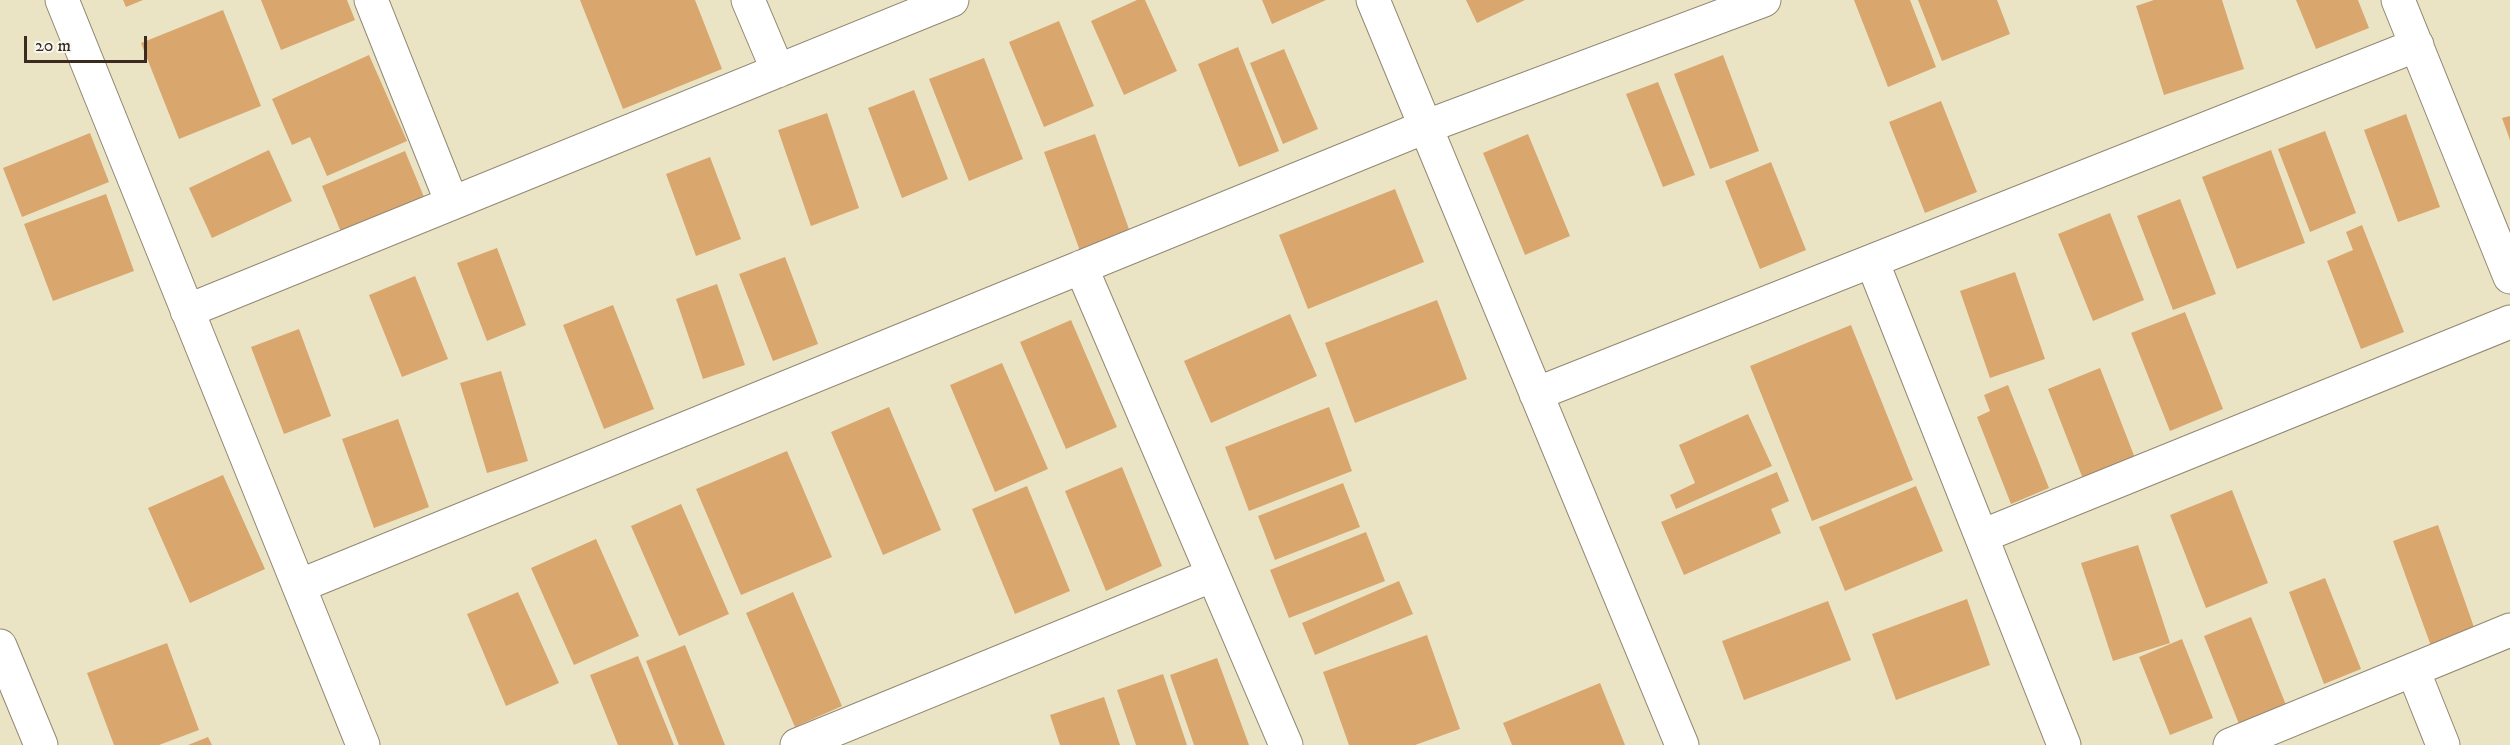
<!DOCTYPE html>
<html>
<head>
<meta charset="utf-8">
<style>
	body { margin:0 }
	#map { position:relative; width:2510px; height:745px; overflow:hidden; background:#eae4c5; font-family:"IM FELL DW Pica",serif }
	canvas { display:block }
	.scale { position:absolute; left:24px; top:36px; width:123px; height:27px; box-sizing:border-box; border:3px solid #3b2a1e; border-top:0; padding-left:8px; font-size:18px; line-height:21px; white-space:nowrap; color:#3b2a1e; -webkit-text-stroke:4px #f6f6f2; paint-order:stroke }
</style>
</head>
<body>
<div id="map">
<canvas width="2510" height="745"></canvas>
<div class="scale">20 m</div>
</div>
<script>
const g = document.querySelector('canvas').getContext('2d');
g.lineJoin = 'round';
function fill(path, color) {
  g.fillStyle = color;
  g.fill(path, 'evenodd');
}
function shape(rows) {
  const path = new Path2D();
  for (const r of rows) {
    path.moveTo(r[0], r[1]);
    for (let i = 2; i < r.length; i += 2) path.lineTo(r[i], r[i + 1]);
  }
  return path;
}
function trace(path, color, width, dash) {
  g.strokeStyle = color;
  g.lineWidth = width;
  g.lineCap = dash ? 'butt' : 'round';
  g.setLineDash(dash || []);
  g.stroke(path);
}
const building = shape([
	[123,0,143,0,126,7],
	[261,0,347,0,355,20,281,50],
	[580,0,695,0,722,69,623,109],
	[1137,0,1145,0,1177,71,1124,95,1091,21],
	[1262,0,1326,0,1272,24],
	[1466,0,1525,0,1477,23],
	[1854,0,1910,0,1936,67,1888,87],
	[1918,0,1997,0,2010,34,1942,61],
	[2154,0,2222,0,2244,69,2164,95,2136,6],
	[2296,0,2358,0,2369,28,2316,49],
	[223,10,261,106,179,139,141,43],
	[1059,21,1094,106,1044,127,1009,42],
	[1238,47,1279,151,1239,167,1198,64],
	[1284,49,1318,129,1283,144,1250,63],
	[369,55,407,141,327,176,310,137,292,145,272,99],
	[1723,55,1759,151,1710,169,1674,74],
	[984,58,1023,159,969,181,929,79],
	[1658,82,1695,175,1663,187,1626,94],
	[914,90,948,179,902,198,868,108],
	[1941,101,1977,192,1925,213,1889,122],
	[827,113,859,208,811,226,778,130],
	[2406,114,2440,207,2398,222,2364,130],
	[2510,116,2510,140,2502,118],
	[2325,131,2356,213,2310,232,2278,149],
	[90,133,109,182,22,217,3,168],
	[1095,134,1130,232,1080,251,1044,152],
	[1528,134,1570,236,1525,255,1483,153],
	[269,150,292,201,212,238,189,188],
	[2271,150,2305,243,2237,269,2202,177],
	[405,151,424,197,341,232,322,186],
	[710,157,741,239,696,256,666,174],
	[1771,162,1806,250,1760,269,1725,181],
	[1395,189,1424,262,1308,309,1279,235],
	[106,194,134,271,53,301,24,224],
	[2180,199,2216,294,2173,310,2137,216],
	[2110,213,2144,300,2093,321,2058,234],
	[2362,225,2404,332,2361,349,2327,261,2353,250,2346,232],
	[497,248,526,325,487,341,457,263],
	[785,257,818,344,773,361,739,274],
	[2015,272,2045,359,1990,378,1960,291],
	[415,276,448,359,402,377,369,295],
	[717,284,745,365,703,379,676,299],
	[1437,300,1467,379,1355,423,1325,343],
	[613,305,654,409,604,429,563,325],
	[2185,312,2223,409,2170,431,2131,333],
	[1290,314,1317,376,1211,423,1184,361],
	[1071,320,1117,427,1066,449,1020,342],
	[1851,325,1913,480,1812,521,1750,366],
	[299,329,331,416,284,434,251,347],
	[1002,363,1048,469,995,492,950,385],
	[2100,368,2135,458,2083,479,2048,389],
	[501,371,528,461,487,473,460,383],
	[2008,385,2049,488,2011,504,1977,417,1990,411,1984,395],
	[889,407,941,530,883,555,831,432],
	[1329,407,1352,471,1249,511,1225,447],
	[1748,414,1772,466,1676,509,1670,495,1695,483,1679,445],
	[398,419,429,507,374,528,342,439],
	[787,451,832,557,741,595,696,489],
	[1122,467,1162,566,1106,591,1065,491],
	[1777,472,1789,501,1771,509,1781,533,1684,575,1661,522],
	[223,475,265,569,190,603,148,508],
	[1343,483,1360,527,1275,560,1258,516],
	[1027,486,1070,591,1015,614,972,509],
	[1916,486,1943,551,1845,591,1819,527],
	[2232,490,2268,583,2206,608,2170,515],
	[681,504,729,614,679,636,631,526],
	[2438,525,2475,630,2431,646,2393,541],
	[1366,532,1385,581,1289,618,1270,570],
	[596,539,639,636,574,665,531,568],
	[2138,545,2170,643,2113,661,2081,563],
	[2325,578,2361,669,2324,684,2289,592],
	[1399,581,1413,614,1315,655,1302,623],
	[518,592,559,683,506,706,467,614],
	[793,592,842,706,795,727,746,613],
	[1967,599,1990,665,1896,700,1872,634],
	[1828,601,1851,660,1744,700,1722,641],
	[2251,617,2286,705,2239,724,2204,636],
	[1427,635,1460,729,1415,745,1349,745,1323,672],
	[2182,639,2213,718,2170,735,2139,657],
	[167,643,199,730,159,745,114,745,87,673],
	[685,645,725,745,679,745,646,661],
	[638,656,674,745,618,745,590,675],
	[1217,658,1249,745,1194,745,1170,675],
	[1163,674,1187,745,1136,745,1117,690],
	[1600,683,1625,745,1512,745,1503,723],
	[1104,697,1120,745,1060,745,1050,715],
	[208,737,212,745,188,745]
]);
const minor = shape([
	[62,0,363,745],
	[371,0,452,203],
	[748,0,778,71],
	[1373,0,1682,745],
	[2398,0,2510,277],
	[1872,261,2064,745],
	[1081,267,1286,745],
	[187,311,952,0],
	[1536,394,2417,45],
	[1982,536,2510,322],
	[299,586,1425,127,1764,0],
	[0,646,41,745],
	[2413,670,2443,745],
	[797,745,1213,575],
	[2230,745,2510,630]
]);
fill(building, '#d9a66e');
trace(minor, '#928772', 35);
trace(minor, '#fff', 33);
</script>
</body>
</html>
